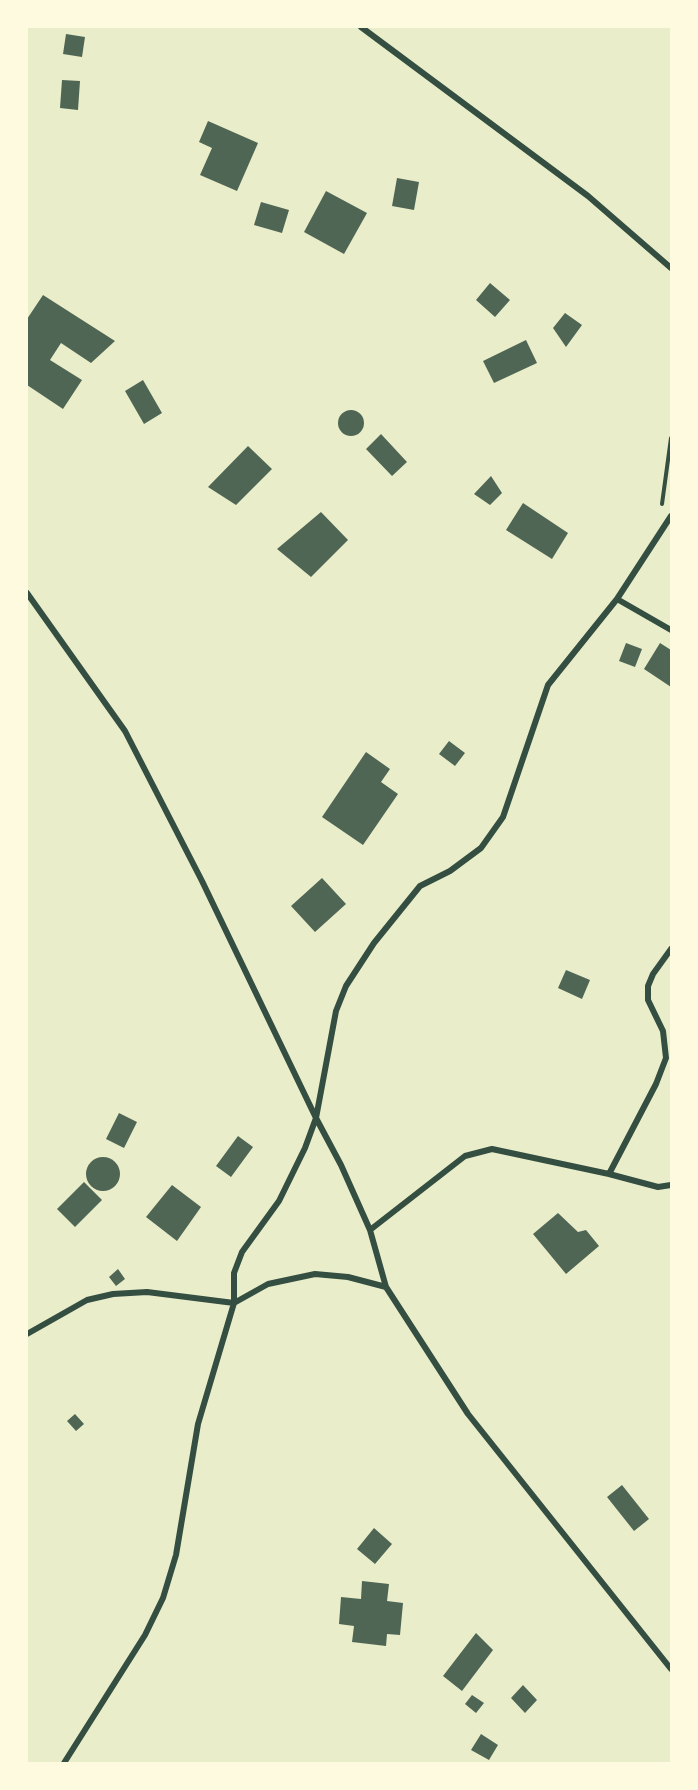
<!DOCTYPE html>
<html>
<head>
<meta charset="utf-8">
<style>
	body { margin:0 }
	#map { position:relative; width:698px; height:1790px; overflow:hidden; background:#e9edc9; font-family:"Public Sans",sans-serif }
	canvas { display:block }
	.frame { position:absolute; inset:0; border:28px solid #fefae0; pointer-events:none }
</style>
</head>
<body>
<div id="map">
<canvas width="698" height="1790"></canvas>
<div class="frame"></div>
</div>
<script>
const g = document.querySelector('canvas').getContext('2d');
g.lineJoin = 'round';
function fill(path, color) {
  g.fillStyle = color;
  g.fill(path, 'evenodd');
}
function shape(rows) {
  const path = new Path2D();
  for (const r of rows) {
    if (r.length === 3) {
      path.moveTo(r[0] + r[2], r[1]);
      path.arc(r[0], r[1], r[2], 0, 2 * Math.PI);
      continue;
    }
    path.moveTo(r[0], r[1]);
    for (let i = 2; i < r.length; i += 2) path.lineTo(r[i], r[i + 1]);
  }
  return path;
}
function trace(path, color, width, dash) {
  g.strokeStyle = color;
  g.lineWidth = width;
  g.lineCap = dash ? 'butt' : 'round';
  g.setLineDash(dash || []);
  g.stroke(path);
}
const building = shape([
	[66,34,85,37,82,57,63,54],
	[62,80,80,81,78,110,60,108],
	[208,121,258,143,237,191,200,175,212,148,199,142],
	[397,178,419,182,414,210,392,206],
	[326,191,367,213,344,254,304,232],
	[261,202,289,210,282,233,254,225],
	[490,283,510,300,495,317,476,300],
	[43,295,115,341,91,363,61,343,50,360,82,380,63,409,27,385,27,319],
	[565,313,582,325,566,347,553,328],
	[526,340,537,363,494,383,483,361],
	[143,380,162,413,144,424,125,391],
	[351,423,13],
	[381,434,407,462,392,476,366,449],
	[248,446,272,469,236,505,208,487],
	[491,476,502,493,490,505,474,494],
	[523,503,568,533,552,559,506,530],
	[321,512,348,540,311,577,277,549],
	[626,643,642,649,635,667,619,661],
	[660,643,671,650,671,687,644,669],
	[449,741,465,753,455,766,439,754],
	[366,752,390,769,381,782,398,794,363,845,322,817],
	[322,878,346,904,315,932,291,906],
	[566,970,590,980,582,999,558,988],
	[119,1113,137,1122,124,1148,106,1139],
	[238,1136,253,1147,231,1177,216,1166],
	[103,1174,17],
	[84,1182,102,1200,75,1227,57,1209],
	[172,1185,201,1207,177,1241,146,1217],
	[558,1213,578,1232,586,1230,599,1246,566,1274,533,1234],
	[118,1269,125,1279,116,1286,109,1277],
	[75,1414,84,1424,76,1431,67,1421],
	[622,1485,649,1519,634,1531,607,1497],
	[374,1528,392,1544,375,1564,357,1549],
	[362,1581,389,1584,387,1601,403,1603,400,1635,387,1634,386,1646,352,1642,354,1626,339,1624,341,1597,361,1599],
	[476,1633,493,1650,462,1691,443,1676],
	[523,1685,537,1700,525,1713,511,1698],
	[472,1695,484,1703,476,1713,465,1704],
	[481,1734,498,1745,489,1760,471,1750]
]);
const path = shape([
	[662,504,671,438]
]);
const minor = shape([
	[361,27,588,196,671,268],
	[27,593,125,731,202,881,316,1118,341,1165,370,1230,386,1287,468,1414,671,1669],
	[617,599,671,630],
	[609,1174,656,1084,666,1058,663,1031,648,1000,648,986,653,974,671,949],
	[370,1230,465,1156,492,1149,609,1174,658,1187,671,1185],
	[27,1334,87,1300,113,1294,147,1292,234,1303,268,1284,315,1274,348,1277,386,1287],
	[64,1763,145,1635,163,1598,176,1555,198,1424,234,1303,234,1273,242,1252,279,1201,305,1148,316,1118,336,1011,346,986,374,943,420,886,450,871,481,848,503,817,548,685,617,599,671,516]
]);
fill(building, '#4f6655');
trace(path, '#344e41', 4);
trace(minor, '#344e41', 6);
</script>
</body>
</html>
